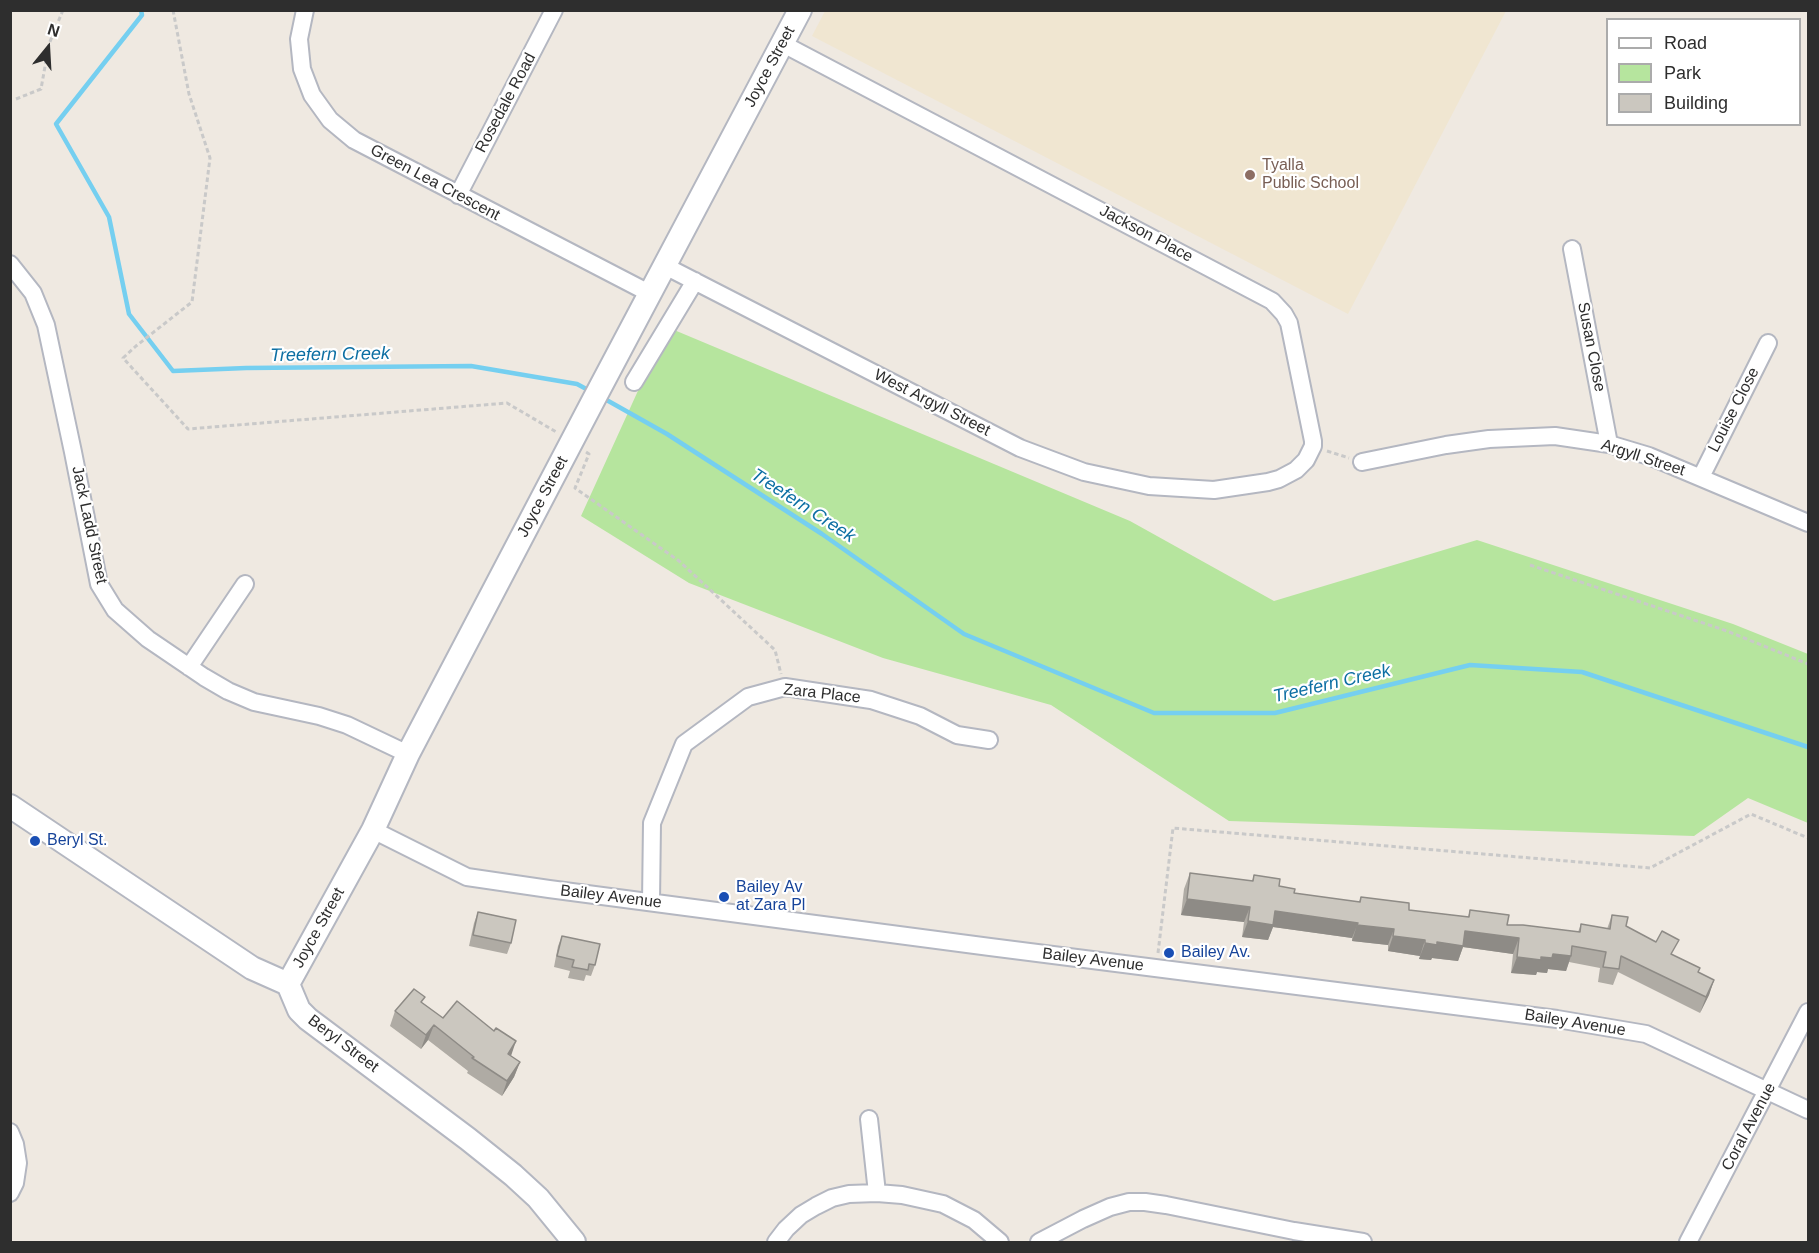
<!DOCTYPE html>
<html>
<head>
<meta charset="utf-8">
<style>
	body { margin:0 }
	#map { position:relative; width:1819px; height:1253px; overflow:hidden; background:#efe9e1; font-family:Arial,sans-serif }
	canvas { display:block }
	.frame { position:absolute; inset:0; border:12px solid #2e2e2e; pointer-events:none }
	.legend { position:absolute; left:1606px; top:18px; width:195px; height:108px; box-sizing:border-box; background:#fff; border:2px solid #ababab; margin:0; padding:8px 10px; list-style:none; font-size:18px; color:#2e2e2e }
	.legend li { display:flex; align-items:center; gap:12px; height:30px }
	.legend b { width:30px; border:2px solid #ababab }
	.north { position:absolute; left:18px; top:18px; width:60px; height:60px; -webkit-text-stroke:4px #fff; paint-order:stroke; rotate:18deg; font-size:16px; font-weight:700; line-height:24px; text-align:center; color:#2e2e2e }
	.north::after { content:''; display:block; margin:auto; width:21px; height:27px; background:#2e2e2e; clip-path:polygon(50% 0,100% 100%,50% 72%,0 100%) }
</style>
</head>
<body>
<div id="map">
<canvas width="1819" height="1253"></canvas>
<div class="frame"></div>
<ul class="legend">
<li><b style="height:8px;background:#fff"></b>Road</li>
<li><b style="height:16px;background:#b6e59e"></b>Park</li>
<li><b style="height:16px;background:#cbc7bf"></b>Building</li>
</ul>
<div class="north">N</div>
</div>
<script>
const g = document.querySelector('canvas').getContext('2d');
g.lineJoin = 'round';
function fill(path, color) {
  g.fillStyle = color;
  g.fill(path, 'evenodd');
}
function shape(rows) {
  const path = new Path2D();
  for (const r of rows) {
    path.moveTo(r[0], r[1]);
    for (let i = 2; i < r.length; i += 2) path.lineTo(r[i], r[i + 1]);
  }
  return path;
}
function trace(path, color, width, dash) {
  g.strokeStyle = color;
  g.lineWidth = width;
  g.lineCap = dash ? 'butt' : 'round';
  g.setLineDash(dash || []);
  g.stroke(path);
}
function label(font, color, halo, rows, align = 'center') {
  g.font = font + ' Arial,sans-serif';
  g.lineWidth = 4.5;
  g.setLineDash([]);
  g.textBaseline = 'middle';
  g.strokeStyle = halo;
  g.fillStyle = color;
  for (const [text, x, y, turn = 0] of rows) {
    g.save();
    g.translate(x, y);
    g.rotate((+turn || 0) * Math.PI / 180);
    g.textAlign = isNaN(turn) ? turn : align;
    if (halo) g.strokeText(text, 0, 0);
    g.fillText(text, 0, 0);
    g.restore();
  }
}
const education = shape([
	[825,11,825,10,1506,11,1348,314,812,36]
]);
const green = shape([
	[667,327,1130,521,1274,601,1477,540,1733,624,1808,654,1808,823,1748,798,1694,836,1229,821,1051,705,883,658,689,583,581,516]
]);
const stream = shape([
	[141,10,142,15,56,124,109,217,129,314,173,371,246,368,471,366,577,384,590,391],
	[603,398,667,434,822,534,964,634,1154,713,1275,713,1470,665,1582,672,1808,747]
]);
const path = shape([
	[173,10,189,94,210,158,192,302,136,346,123,358,188,429,507,403,558,433],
	[16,99,41,89,49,44,63,10],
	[1327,451,1349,458],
	[586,452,589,454,575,488,679,561,775,650,781,674],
	[1530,565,1727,631,1808,664],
	[1158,953,1173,828,1650,868,1751,814,1808,838]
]);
const street = shape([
	[305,10,299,39,302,69,312,95,330,120,354,140,649,293],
	[458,195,554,10],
	[1572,249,1609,444],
	[10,264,33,293,46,325,73,452,99,584,115,610,148,639,204,677,228,691,254,702,319,716,347,725,408,754],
	[665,266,1020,448,1084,472,1149,486,1214,490,1268,482,1279,479,1296,470,1306,460,1313,446,1313,441,1289,323,1284,314,1272,301,783,44],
	[634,382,695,281],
	[1362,462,1446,445,1489,439,1555,436,1609,444,1649,456,1808,523],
	[1701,477,1768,343],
	[189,667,245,584],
	[373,830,467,877,549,889,990,947,1557,1019,1646,1034,1808,1110],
	[651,902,652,823,684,744,748,697,785,687,871,700,920,716,957,735,989,740],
	[869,1119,877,1193],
	[10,1132,15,1144,18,1163,15,1183,10,1193],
	[776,1242,786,1229,801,1215,816,1206,832,1198,849,1194,877,1193,902,1195,943,1204,974,1220,1000,1242],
	[1039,1242,1083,1219,1110,1207,1129,1202,1145,1202,1166,1205,1294,1231,1363,1242],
	[1688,1242,1808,1012]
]);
const secondary = shape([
	[10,806,252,968,288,984,299,1010,308,1019,468,1139,513,1175,538,1198,574,1242],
	[288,984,373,830,408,754,593,401,800,10]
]);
const wall = shape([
	[1190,873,1252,881,1254,875,1294,893,1359,902,1361,897,1409,910,1468,917,1470,910,1507,925,1578,932,1581,924,1607,929,1612,915,1626,926,1698,972,1714,980,1709,995,1700,1013,1618,972,1613,985,1598,982,1600,968,1569,962,1566,971,1548,969,1547,973,1537,972,1536,975,1511,973,1513,954,1463,947,1458,961,1432,958,1431,960,1419,959,1420,956,1388,951,1388,945,1352,941,1352,938,1273,927,1268,940,1242,937,1244,922,1181,915,1184,889],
	[478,912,511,943,507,954,469,946,474,923],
	[562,936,595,965,591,976,586,975,584,981,568,978,570,971,554,967,558,946],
	[423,1003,443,1018,511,1056,520,1062,514,1077,502,1096,467,1073,468,1071,428,1040,421,1049,390,1026,395,1011]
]);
const shadedWall = shape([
	[1187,899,1250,907,1244,922,1181,915],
	[1275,911,1358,923,1352,938,1273,927,1268,940,1242,937,1248,921],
	[1357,925,1394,929,1388,945,1352,941],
	[1465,931,1519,938,1513,954,1463,947,1458,961,1432,958,1431,960,1419,959,1425,943,1437,942],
	[1393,936,1425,940,1420,956,1388,951],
	[1553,954,1571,956,1566,971,1548,969,1547,973,1537,972,1536,975,1511,973,1517,957,1541,957],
	[1714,980,1709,995,1700,1013,1706,997],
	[434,1025,428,1040,421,1049,426,1035],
	[516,1041,511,1056,508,1054],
	[520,1062,514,1077,502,1096,507,1081]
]);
const building = shape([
	[1190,873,1253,881,1254,875,1280,879,1279,886,1295,889,1294,893,1360,902,1361,897,1409,903,1409,910,1469,917,1470,910,1509,915,1507,925,1523,925,1580,932,1581,924,1610,929,1612,915,1628,917,1626,926,1656,942,1662,931,1679,940,1671,954,1700,968,1698,972,1714,980,1706,997,1621,956,1619,969,1603,967,1606,952,1572,946,1571,956,1553,954,1552,958,1541,957,1541,960,1517,957,1519,938,1465,931,1463,946,1437,942,1437,945,1425,943,1425,940,1393,936,1394,929,1357,925,1358,923,1275,911,1273,925,1248,921,1250,907,1187,899,1190,873],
	[478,912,516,920,511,943,473,935,478,912],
	[562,936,600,944,595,965,589,964,588,970,572,967,574,960,557,956,562,936],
	[414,989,425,997,421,1002,443,1018,457,1001,494,1031,496,1028,516,1041,508,1054,520,1062,507,1081,472,1058,474,1057,434,1025,426,1035,395,1011,414,989]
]);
const markers = [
	[1250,175,6,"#8d6e63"],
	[35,841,6,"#1a4fb4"],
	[724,897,6,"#1a4fb4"],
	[1169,953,6,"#1a4fb4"]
];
const streetNames = [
	["Joyce Street",770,67,-62],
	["Rosedale Road",506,103,-62],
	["Green Lea Crescent",435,183,28],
	["Jackson Place",1146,234,28],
	["Susan Close",1591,347,79],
	["West Argyll Street",932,403,27],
	["Louise Close",1734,410,-63],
	["Argyll Street",1643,458,18],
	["Joyce Street",543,497,-62],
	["Jack Ladd Street",89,525,78],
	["Zara Place",822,694,6],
	["Bailey Avenue",611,897,7],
	["Joyce Street",319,928,-61],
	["Bailey Avenue",1093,960,7],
	["Bailey Avenue",1575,1023,9],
	["Beryl Street",343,1044,37],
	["Coral Avenue",1749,1127,-62]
];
const educationNames = [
	["Tyalla",1262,166],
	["Public School",1262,184]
];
const transitNames = [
	["Beryl St.",47,841],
	["Bailey Av",736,888],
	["at Zara Pl",736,906],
	["Bailey Av.",1181,953]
];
const waterNames = [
	["Treefern Creek",330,355,-1],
	["Treefern Creek",803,506,33],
	["Treefern Creek",1332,684,-13]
];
fill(education, '#f0e6d1');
fill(green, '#b6e59e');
trace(stream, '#75cff0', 4.5);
trace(street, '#b4b7c1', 20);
trace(secondary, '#b4b7c1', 26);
trace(path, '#c9c9c9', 3, [4.5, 3]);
trace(street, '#fff', 16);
trace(secondary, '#fff', 22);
fill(wall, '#afaba4');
fill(shadedWall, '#8e8b86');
fill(building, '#cbc7bf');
trace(building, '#8e8b86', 1.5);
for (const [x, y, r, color] of markers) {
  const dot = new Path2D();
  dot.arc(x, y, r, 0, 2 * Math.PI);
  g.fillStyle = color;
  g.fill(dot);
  trace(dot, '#fff', 2);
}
label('16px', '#2e2e2e', '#fff', streetNames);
label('16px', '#785e54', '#fff', educationNames, 'left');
label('16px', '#164399', '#fff', transitNames, 'left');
label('italic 18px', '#0d6fa3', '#fff', waterNames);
</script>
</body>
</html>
